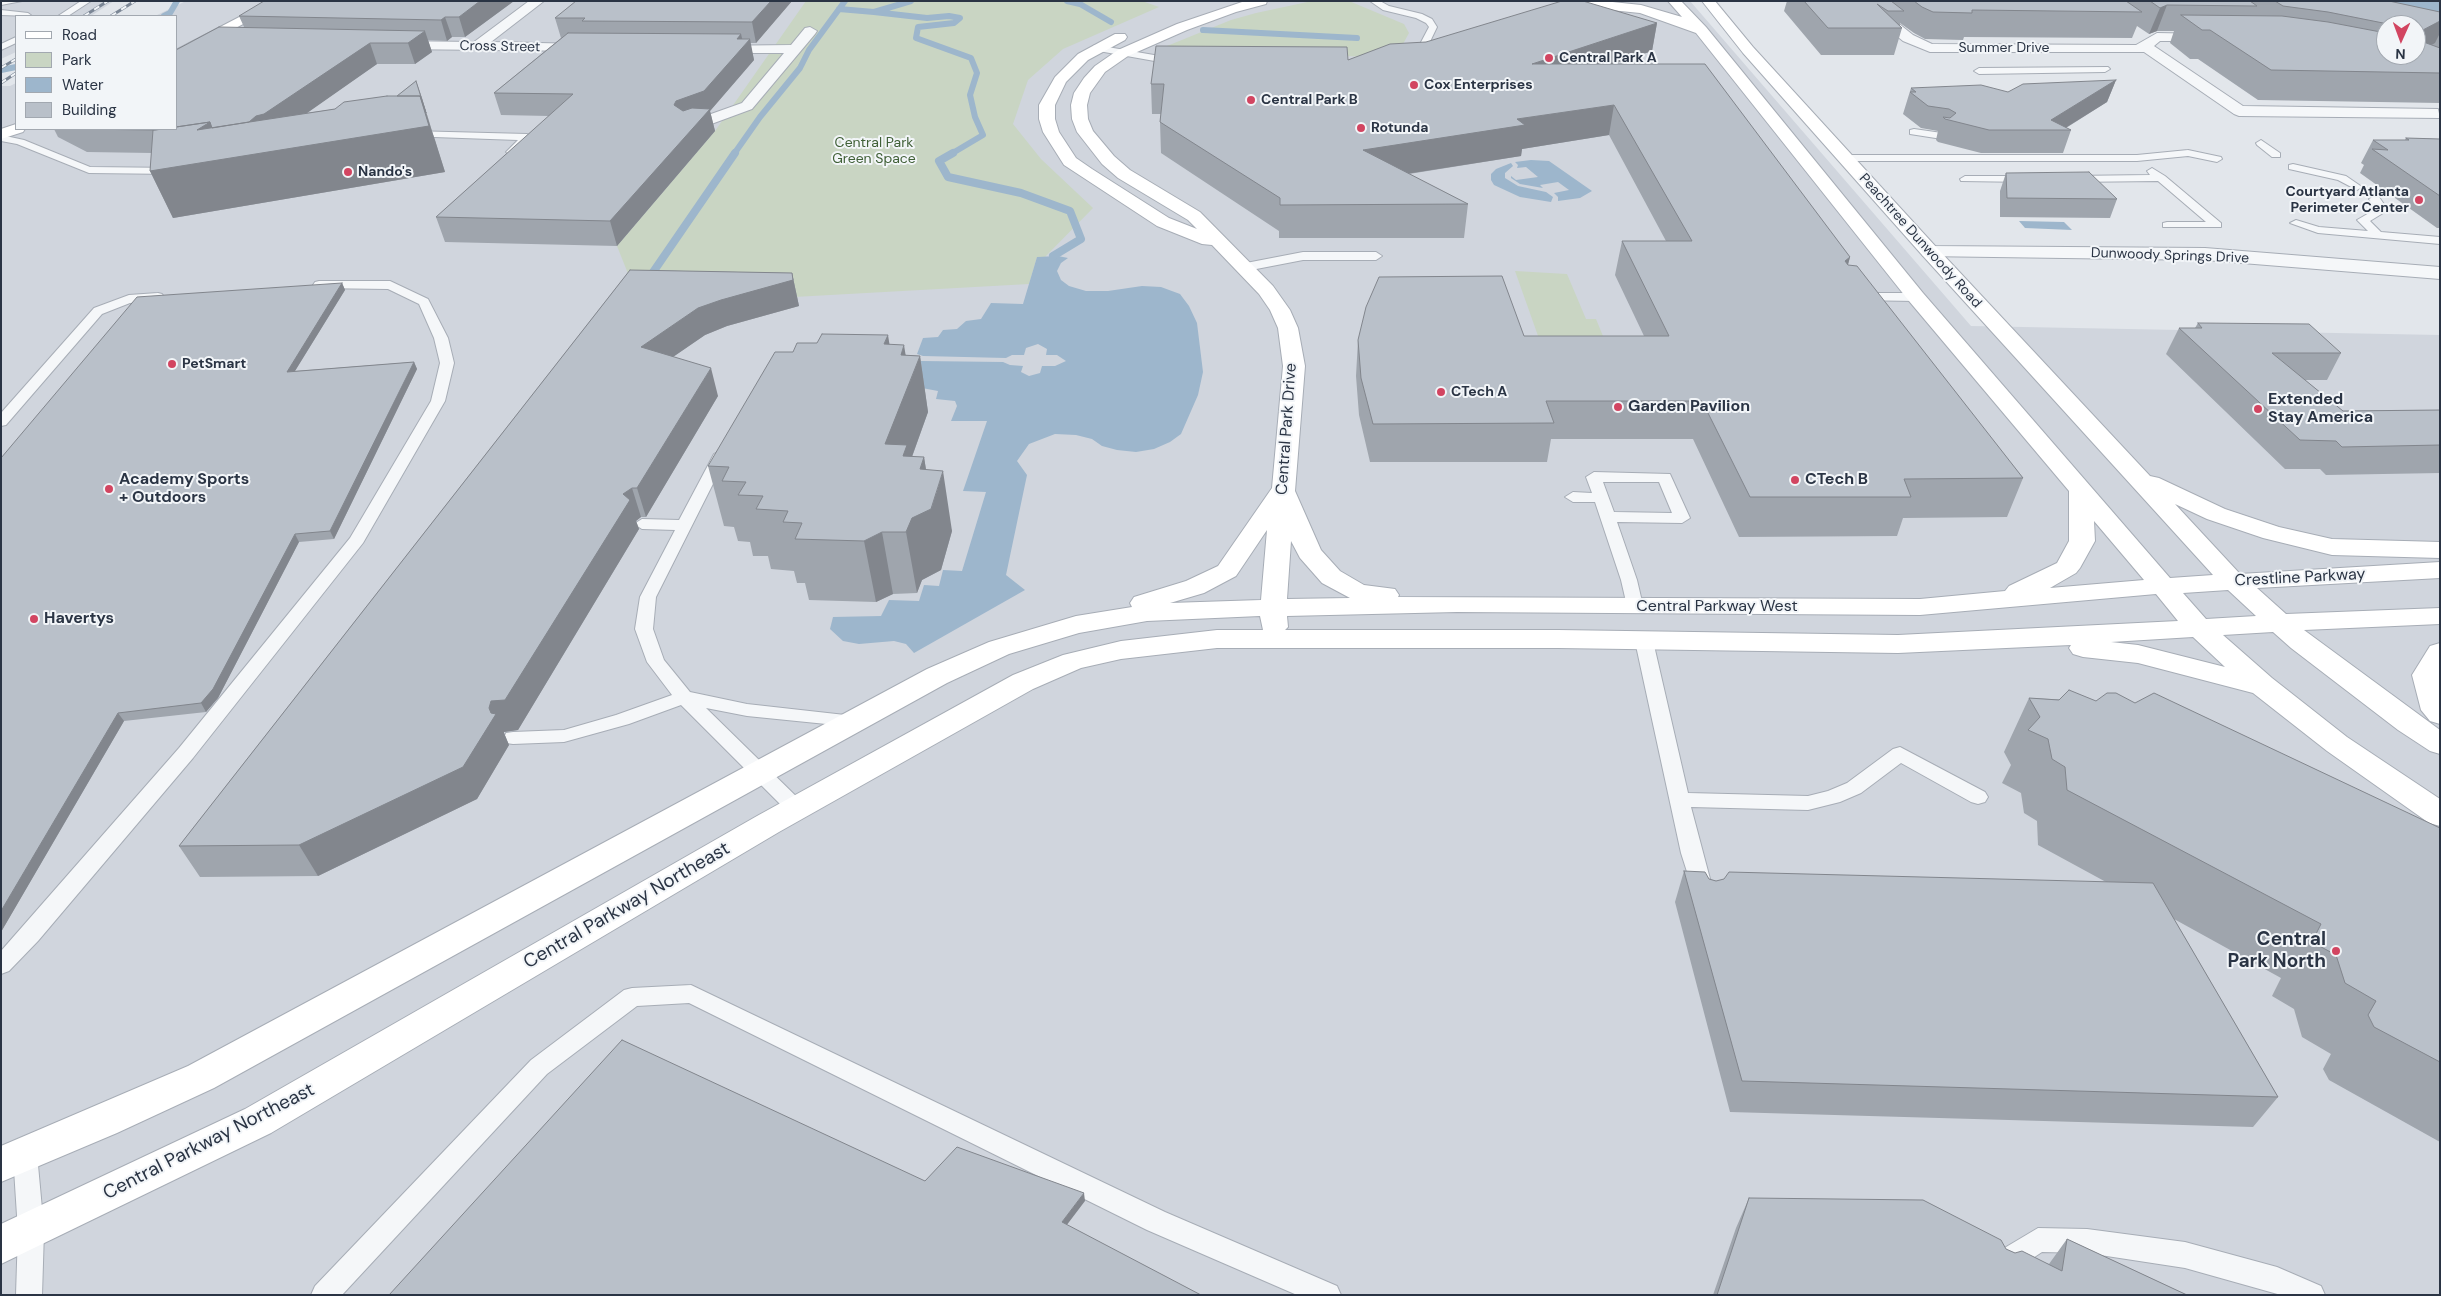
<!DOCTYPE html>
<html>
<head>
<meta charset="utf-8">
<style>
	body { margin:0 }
	#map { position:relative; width:2441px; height:1296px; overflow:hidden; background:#e2e6eb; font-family:"DM Sans",sans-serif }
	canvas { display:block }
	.frame { position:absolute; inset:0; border:2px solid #2a3444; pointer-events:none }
	.legend { position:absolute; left:15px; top:15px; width:162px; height:115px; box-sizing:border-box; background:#f2f5f8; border:1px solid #a2a8b0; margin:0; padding:6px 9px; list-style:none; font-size:15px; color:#2a3444 }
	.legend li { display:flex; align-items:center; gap:10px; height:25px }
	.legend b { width:25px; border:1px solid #a2a8b0 }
	.north { position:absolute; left:2376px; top:15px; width:50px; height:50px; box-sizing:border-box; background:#f2f5f8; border:1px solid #a2a8b0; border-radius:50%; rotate:182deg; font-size:14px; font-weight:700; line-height:20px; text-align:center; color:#2a3444 }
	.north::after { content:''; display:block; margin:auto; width:18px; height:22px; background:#d24561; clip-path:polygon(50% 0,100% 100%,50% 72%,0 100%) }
</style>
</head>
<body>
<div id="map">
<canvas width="2441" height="1296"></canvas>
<div class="frame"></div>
<ul class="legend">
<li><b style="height:6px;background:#fff"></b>Road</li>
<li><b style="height:14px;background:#c9d5c3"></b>Park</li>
<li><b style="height:14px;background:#9db6cc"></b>Water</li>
<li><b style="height:14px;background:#b9c0c9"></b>Building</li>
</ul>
<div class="north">N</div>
</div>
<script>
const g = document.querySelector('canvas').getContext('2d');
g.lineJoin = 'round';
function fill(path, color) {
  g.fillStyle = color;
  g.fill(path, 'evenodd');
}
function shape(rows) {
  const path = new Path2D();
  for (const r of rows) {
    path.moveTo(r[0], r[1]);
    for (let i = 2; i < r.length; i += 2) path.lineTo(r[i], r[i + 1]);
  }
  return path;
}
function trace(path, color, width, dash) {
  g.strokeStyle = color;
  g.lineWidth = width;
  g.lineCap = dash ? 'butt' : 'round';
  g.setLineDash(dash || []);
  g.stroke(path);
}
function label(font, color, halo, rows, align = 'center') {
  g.font = font + ' "DM Sans",sans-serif';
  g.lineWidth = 4;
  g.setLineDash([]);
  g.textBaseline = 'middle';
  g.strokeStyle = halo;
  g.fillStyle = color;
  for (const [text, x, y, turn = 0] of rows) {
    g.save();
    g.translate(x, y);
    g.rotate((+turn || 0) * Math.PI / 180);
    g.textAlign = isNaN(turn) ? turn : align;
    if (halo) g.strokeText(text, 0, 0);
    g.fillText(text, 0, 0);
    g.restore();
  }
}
const built = shape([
	[1,1,114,1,91,16,16,16,16,52,1,59],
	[186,1,1690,1,1971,326,2440,335,2440,1295,1,1295,1,86,10,86,16,83,16,129,176,129,176,16,155,16]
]);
const green = shape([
	[806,1,1142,1,1159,7,1063,49,1028,80,1013,124,1041,159,1093,208,1045,257,1037,257,1029,284,776,298,637,296,617,246,715,131],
	[1312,1,1349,1,1404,24,1409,33,1403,44,1367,57,1162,48,1231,20,1256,13],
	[1515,271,1567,274,1586,319,1596,319,1614,363,1548,364]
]);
const water = shape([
	[2380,1,2440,1,2440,17],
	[1531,160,1549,161,1592,191,1580,198,1558,201,1558,197,1554,193,1569,190,1558,182,1540,185,1543,188,1520,184,1511,178,1511,176,1516,180,1538,177,1526,167,1517,168,1518,165,1515,162],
	[1511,163,1513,166,1505,173,1505,178,1518,186,1546,192,1553,197,1551,202,1520,197,1494,185,1491,180,1491,174,1496,169],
	[2019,221,2064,222,2072,230,2025,228],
	[1058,256,1068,258,1061,263,1057,271,1061,280,1069,286,1086,291,1108,291,1142,286,1161,287,1180,294,1189,306,1197,323,1203,372,1198,395,1181,434,1170,442,1154,449,1136,452,1117,450,1102,446,1092,439,1076,435,1055,434,1029,444,1017,461,1027,475,1006,575,1025,590,914,653,906,644,894,641,859,644,843,641,830,629,833,617,881,616,889,600,919,601,924,585,939,586,943,570,962,571,986,492,963,491,987,421,951,421,957,406,955,401,936,399,938,391,922,388,921,361,1003,362,1010,365,1023,366,1021,372,1029,376,1040,373,1042,366,1055,366,1066,361,1057,355,1046,355,1047,349,1038,344,1026,348,1024,355,1012,355,1006,358,923,356,917,354,923,338,938,337,943,330,957,329,966,321,981,319,991,303,1023,304,1037,257]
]);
const streamFar1 = shape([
	[1067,1,1080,4,1111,22],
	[839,9,874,12,911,1],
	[874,12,927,18,949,16,960,18,954,23,918,27,916,38,971,58,977,73,970,95,975,117,983,135,951,154],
	[164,16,170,13,177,1],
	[1203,30,1357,38],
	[1,70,16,67],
	[734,154,760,117,800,68,809,50,845,1]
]);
const stream = shape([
	[953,153,939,161,948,177,1021,193,1070,211,1081,239,1053,256],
	[649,278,735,153]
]);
const lane = shape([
	[1,1,22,1,1,5,1,1],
	[81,1,91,1,68,16,58,16,81,1],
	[1370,1,1380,1,1389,6,1422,14,1432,19,1437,27,1426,50,1410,58,1405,55,1419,46,1429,27,1426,23,1416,18,1383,10,1370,1],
	[1,10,28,13,32,16,1,15,1,10],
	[16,37,16,43,1,50,1,44,16,37],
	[1096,45,1177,59,1182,62,1177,65,1093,50,1093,46,1096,45],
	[2108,67,2110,69,2105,72,1979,74,1974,71,1979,68,2108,67],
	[1914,129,1942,133,1947,136,1942,139,1910,134,1910,130,1914,129],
	[410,131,527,134,532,137,511,155,506,152,518,140,406,136,405,134,410,131],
	[1,135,24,140,90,167,175,168,180,171,175,174,89,173,17,144,1,141,1,135],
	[2261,140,2280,153,2280,157,2272,157,2257,145,2256,143,2261,140],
	[2188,150,2221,157,2222,159,2217,162,2188,156,2137,161,1844,161,1839,158,1844,155,2137,155,2188,150],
	[2293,164,2346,176,2362,187,2357,190,2338,180,2289,169,2289,165,2293,164],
	[2152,168,2165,176,2221,223,2221,227,2163,227,2163,223,2167,222,2206,222,2158,181,2071,182,2066,179,2071,176,2150,175,2147,171,2152,168],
	[1965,176,2028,176,2033,179,2028,182,1961,181,1960,179,1965,176],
	[2375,196,2379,197,2388,210,2370,221,2381,232,2440,237,2440,244,2318,233,2290,223,2296,220,2319,227,2368,231,2357,220,2376,209,2369,199,2375,196],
	[1303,252,1376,252,1382,256,1376,260,1303,260,1246,271,1240,267,1246,263,1303,252],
	[319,281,390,281,428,299,448,338,454,363,445,401,363,543,193,758,38,941,9,971,1,974,1,951,179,748,350,538,431,401,440,363,434,338,419,304,388,289,315,288,313,285,315,282,319,281],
	[158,293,162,294,164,297,162,300,130,303,102,314,6,425,1,426,1,413,94,308,129,295,158,293],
	[1857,293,1916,293,1922,297,1916,301,1853,300,1851,297,1857,293],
	[721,450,728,454,656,597,653,629,664,660,690,692,747,704,863,717,865,721,863,725,856,727,747,716,706,708,803,803,806,808,803,813,796,815,789,813,681,705,629,724,564,742,513,744,506,743,504,738,506,733,513,732,564,730,616,715,672,695,647,662,635,629,640,597,675,530,642,529,634,524,642,519,679,520,714,454,721,450],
	[1594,472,1670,474,1690,518,1682,523,1617,522,1637,580,1643,606,1641,610,1635,611,1629,610,1627,606,1621,580,1595,502,1573,502,1565,497,1573,492,1592,493,1586,477,1594,472],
	[1603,482,1659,482,1672,513,1614,512,1603,482],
	[1644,635,1650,637,1653,641,1688,793,1808,796,1828,791,1847,783,1893,749,1900,747,1985,792,1988,797,1985,802,1978,804,1971,802,1901,763,1861,793,1840,802,1808,810,1691,807,1714,894,1710,900,1703,902,1696,900,1681,853,1635,641,1638,637,1644,635],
	[691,985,1165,1212,1337,1286,1341,1295,1297,1295,1147,1230,689,1003,637,1006,547,1074,342,1295,311,1295,315,1286,531,1060,624,990,632,988,691,985],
	[25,1143,34,1146,37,1154,44,1231,42,1295,16,1295,18,1231,13,1154,16,1146,25,1143],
	[2038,1228,2087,1229,2185,1242,2277,1267,2321,1286,2325,1295,2281,1295,2185,1268,2087,1253,2042,1252,2009,1274,2000,1278,1991,1274,1987,1265,1991,1256,2038,1228]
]);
const street = shape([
	[529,1,544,1,491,42,585,44,590,45,592,48,590,51,393,49,386,45,393,41,474,42,529,1],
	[1881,1,1901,1,1883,11,1913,35,1932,44,2136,45,2157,33,2209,34,2214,35,2216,38,2214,41,2160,41,2154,46,2243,106,2438,109,2440,118,2239,116,2234,114,2144,52,1930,52,1903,41,1871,15,1869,12,1874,3,1881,1],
	[810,27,817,31,815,34,752,109,695,130,683,130,681,127,683,124,742,103,784,53,713,53,708,52,706,49,708,46,791,45,805,28,810,27],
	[1930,246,2205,248,2440,267,2440,279,2205,260,1923,256,1921,252,1923,248,1930,246]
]);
const secondary = shape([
	[270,1,286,1,176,60,176,50,270,1],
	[1245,1,1267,1,1266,4,1236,12,1187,30,1128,56,1105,72,1090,93,1087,105,1088,119,1093,131,1114,156,1130,170,1200,212,1273,286,1290,310,1298,328,1305,366,1295,491,1321,550,1340,571,1364,585,1395,589,1399,595,1398,597,1920,599,2005,591,2009,586,2057,563,2069,541,2069,491,1909,301,1696,33,1640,13,1562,5,1556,1,1603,1,1641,5,1682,17,1668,1,1681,1,1706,27,1923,293,2170,578,2213,575,1923,256,1743,53,1702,1,1715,1,1753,47,1937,248,2150,476,2159,478,2225,509,2279,527,2332,539,2440,542,2440,558,2332,555,2263,538,2207,519,2175,504,2240,574,2440,562,2440,578,2257,588,2286,614,2440,608,2440,624,2304,630,2440,730,2440,754,2430,751,2398,730,2291,648,2273,632,2223,635,2272,678,2347,737,2440,799,2440,826,2429,823,2327,751,2253,693,2138,663,2083,657,2073,654,2069,648,2071,645,1898,653,1558,648,1217,648,1121,659,1081,668,1033,689,779,832,271,1133,1,1264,1,1224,245,1109,757,816,1013,675,1063,655,1121,641,1217,630,1263,630,1260,616,1147,621,1079,633,1009,654,947,683,214,1088,117,1133,1,1182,1,1146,188,1066,927,669,989,642,1076,616,1132,607,1130,603,1134,597,1186,581,1218,566,1272,488,1283,366,1278,328,1270,310,1259,294,1212,245,1202,244,1157,226,1064,165,1043,132,1039,119,1039,105,1055,77,1078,54,1115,34,1125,34,1127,37,1125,40,1088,60,1066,82,1055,105,1055,119,1059,132,1076,158,1092,169,1169,218,1197,229,1188,220,1118,178,1102,164,1077,132,1072,119,1071,105,1074,93,1084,78,1095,66,1118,50,1177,24,1245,1],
	[2094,521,2144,580,2050,588,2076,573,2080,568,2095,541,2094,521],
	[1267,530,1261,600,1170,603,1204,593,1236,576,1267,530],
	[1291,541,1300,558,1322,583,1350,598,1287,599,1291,541],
	[2228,590,2256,616,2206,619,2183,593,2228,590],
	[2156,594,2178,621,1898,635,1558,630,1285,630,1288,627,1287,616,1457,612,1920,615,2156,594],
	[2193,637,2225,667,2138,645,2111,642,2193,637],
	[16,124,16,129,25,129,23,132,1,139,1,129,16,124],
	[2440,643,2440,724,2430,721,2421,710,2412,675,2430,646,2440,643]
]);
const rail = shape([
	[84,16,108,1],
	[111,16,135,1],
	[1,68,16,59],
	[1,83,16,73]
]);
const wall = shape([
	[514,1,465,37,452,37,447,41,428,40,432,52,415,64,377,64,306,113,335,109,397,96,416,81,445,172,173,218,150,171,152,153,87,152,58,137,54,129,176,129,244,27,239,16],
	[792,1,756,43,750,43,754,60,710,111,715,131,617,246,445,242,436,217,549,116,501,115,494,93,561,38,555,18],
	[1787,1,2389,1,2440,12,2440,103,2258,100,2198,59,2190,59,2170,43,2174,31,2157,31,2149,34,2137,26,2132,38,1964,37,1963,40,1925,39,1914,33,1900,23,1900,26,1902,28,1894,55,1821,55,1784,11],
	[2386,25,2416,25,2416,55,2386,55],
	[1657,23,1652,51,1613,64,1850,257,1848,265,2023,478,2007,517,1903,518,1897,536,1739,537,1693,439,1551,439,1547,462,1370,462,1359,415,1356,376,1358,340,1524,336,1644,336,1615,275,1622,241,1666,241,1609,135,1522,149,1521,156,1409,174,1468,204,1464,238,1279,238,1279,231,1161,153,1160,122,1161,114,1152,114,1151,84,1348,60,1426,42],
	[2116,80,2107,102,2066,128,2071,130,2063,153,1981,153,1938,142,1936,140,1938,131,1921,128,1903,114,1911,88,2008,92],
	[2406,138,2440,139,2440,228,2437,228,2360,173,2364,165,2361,163,2373,140,2405,140],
	[2006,173,2117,199,2110,218,2000,217,2000,191],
	[630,270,792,273,799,306,727,326,705,335,673,357,718,396,646,517,641,517,636,521,639,529,518,730,504,732,504,733,509,745,477,799,318,876,200,877,179,846],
	[342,283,345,290,295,371,414,362,417,369,334,539,299,542,218,698,206,712,124,721,1,932,1,458],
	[2198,323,2341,353,2327,380,2305,380,2343,411,2440,410,2440,473,2326,475,2320,469,2285,469,2166,354,2179,328,2195,328],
	[889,344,906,355,920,356,928,412,912,457,924,457,926,470,952,531,941,570,922,580,917,593,893,594,876,602,809,600,805,583,797,583,794,571,771,569,768,556,753,556,750,542,738,541,734,527,724,526,708,466,793,352],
	[2029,698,2135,703,2440,828,2440,1142,2329,1080,2323,1069,2331,1054,2302,1037,2294,1009,2272,996,2281,978,2174,919,2278,1097,2253,1127,1730,1112,1675,902,1684,871,1716,881,2106,882,2038,845,2037,821,2024,813,2021,793,2002,783,2011,765,2004,752],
	[1749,1198,2006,1249,2015,1253,2049,1264,2067,1239,2187,1295,1713,1295,1736,1228]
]);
const shadedWall = shape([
	[480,1,514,1,465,37,459,17],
	[771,1,792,1,756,43,752,22],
	[2167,5,2157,31,2149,34,2160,8],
	[445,17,452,37,447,41,441,20],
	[2440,21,2440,36,2439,35,2435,43,2416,53,2416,40,2421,31],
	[1657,23,1652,51,1528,93,1532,64],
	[425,31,432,52,415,64,408,43],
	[741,34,744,46,750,39,754,60,710,111,715,131,617,246,610,221,681,123,674,105,676,101],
	[370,43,377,64,273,137,420,96,435,140,445,172,173,218,150,171,197,130,210,122],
	[2116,80,2107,102,2062,130,2051,120],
	[416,81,422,98,432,131,426,113],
	[1614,105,1609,135,1522,149,1521,156,1361,181,1363,150,1517,119],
	[1850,257,1840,292,1845,261],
	[792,273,799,306,727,326,705,335,648,374,641,347,698,308],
	[342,283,345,290,290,379,287,372],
	[888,335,897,391,884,344],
	[904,345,910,382,920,356,928,412,910,462,885,444,901,355],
	[414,362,417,369,334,539,330,531],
	[711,368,718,396,646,517,637,488],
	[924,457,932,507,943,471,952,531,941,570,922,580,917,593,906,532,920,469],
	[632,488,641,517,636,521,639,529,518,730,504,732,504,733,509,745,477,799,318,876,299,845,489,708,491,701,623,494],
	[882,532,893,594,876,602,864,541],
	[295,534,299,542,218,698,206,712,201,703],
	[118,713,124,721,1,932,1,911],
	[1084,1193,1085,1201,1063,1230,1062,1222]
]);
const building = shape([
	[264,1,480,1,459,17,445,17,441,20,239,16,264,1],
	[576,1,771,1,752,22,582,21,585,18,555,18,576,1],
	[1562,1,1583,1,1657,23,1532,64,1705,64,1850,257,1845,261,1848,265,1857,266,2023,478,1904,479,1911,497,1750,497,1702,401,1546,401,1554,423,1373,424,1361,378,1358,340,1366,307,1379,277,1502,276,1524,336,1669,336,1622,241,1692,241,1614,105,1517,119,1525,125,1363,150,1468,204,1280,205,1280,198,1160,122,1164,84,1151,84,1156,46,1347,47,1348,60,1390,44,1426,42,1562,1],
	[1804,1,1891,1,1904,11,1888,11,1877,4,1902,28,1828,28,1804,1],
	[1914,1,2126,1,2142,12,1972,10,1972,13,1933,12,1922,7,1914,1],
	[2150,1,2250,1,2257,6,2167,5,2160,8,2150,1],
	[2275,1,2389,1,2440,12,2440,21,2421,31,2416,30,2416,25,2393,25,2328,12,2283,6,2275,1],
	[2181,15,2282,16,2328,22,2386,33,2386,55,2416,55,2416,40,2418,40,2440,48,2440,73,2271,70,2210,30,2202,30,2181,15],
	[219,27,425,31,408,43,370,43,264,114,256,116,249,122,212,128,210,122,176,127,176,50,219,27],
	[568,33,741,34,737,39,750,39,704,91,676,101,674,105,683,111,692,108,710,109,610,221,436,217,573,94,494,93,568,33],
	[2116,80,2051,120,2071,130,1989,130,1945,119,1943,117,1950,118,1956,113,1949,109,1928,106,1910,92,1916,92,1911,88,1981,85,2008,92,2023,84,2116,80],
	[416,81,426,113,420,96,397,96,416,81],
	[387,96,420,96,429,126,150,171,153,130,163,129,176,129,176,127,210,122,197,130,335,109,344,102,387,96],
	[75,129,163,129,155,130,75,129],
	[2406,138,2440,139,2440,196,2372,149,2388,150,2373,140,2409,140,2406,138],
	[2089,172,2117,199,2007,198,2006,173,2089,172],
	[630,270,792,273,793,280,721,300,698,308,641,347,711,368,637,488,632,488,623,494,630,500,505,700,491,701,489,708,491,713,496,714,463,767,299,845,179,846,630,270],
	[342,283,287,372,414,362,330,531,295,534,213,689,201,703,118,713,1,911,1,458,137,297,342,283],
	[2198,323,2309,324,2341,353,2272,353,2343,411,2440,410,2440,445,2342,447,2336,441,2300,440,2179,328,2202,328,2198,323],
	[822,334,888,335,884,344,904,345,901,355,920,356,885,444,907,445,903,456,924,457,920,469,943,471,931,509,912,518,906,532,882,532,864,541,795,539,802,523,783,522,788,511,756,509,763,496,738,495,746,482,722,481,729,467,708,466,775,352,793,352,797,343,817,343,822,334],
	[2069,690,2096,701,2107,693,2116,693,2135,703,2154,693,2440,828,2440,1062,2374,1027,2368,1015,2376,1001,2345,983,2336,955,2312,942,2321,924,2067,790,2065,767,2052,759,2048,739,2028,730,2040,717,2029,698,2059,700,2069,690],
	[1684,871,1705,872,1709,879,1716,881,1724,879,1729,872,2153,883,2278,1097,1742,1081,1684,871],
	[622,1040,925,1181,957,1147,1084,1193,1062,1222,1201,1295,389,1295,622,1040],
	[1749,1198,1923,1200,2001,1240,2006,1249,2015,1253,2022,1251,2062,1271,2067,1239,2187,1295,1717,1295,1749,1198]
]);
const markers = [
	[1549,58,5,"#d24561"],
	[1414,85,5,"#d24561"],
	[1251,100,5,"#d24561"],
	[1361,128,5,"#d24561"],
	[348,172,5,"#d24561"],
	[2419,200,5,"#d24561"],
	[172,364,5,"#d24561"],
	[1441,392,5,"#d24561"],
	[1618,407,5,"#d24561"],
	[2258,409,5,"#d24561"],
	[1795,480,5,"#d24561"],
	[109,489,5,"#d24561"],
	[34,619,5,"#d24561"],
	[2336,951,5,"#d24561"]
];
const farStreetnames = [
	["Cross Street",500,47,1],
	["Summer Drive",2004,48],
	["Peachtree Dunwoody Road",1920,241,48],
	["Dunwoody Springs Drive",2170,256,2]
];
const farPoinames = [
	["Central Park A",1559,58],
	["Cox Enterprises",1424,85],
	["Central Park B",1261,100],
	["Rotunda",1371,128],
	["Nando's",358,172],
	["Courtyard Atlanta",2409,192,"right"],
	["Perimeter Center",2409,208,"right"],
	["PetSmart",182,364],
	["CTech A",1451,392]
];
const farParknames = [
	["Central Park",874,143],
	["Green Space",874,159]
];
const poiNames = [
	["Extended",2268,400],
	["Stay America",2268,418],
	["Garden Pavilion",1628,407],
	["Academy Sports",119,480],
	["+ Outdoors",119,498],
	["CTech B",1805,480],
	["Havertys",44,619]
];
const streetNames = [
	["Central Park Drive",1287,429,-86],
	["Crestline Parkway",2300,578,-3],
	["Central Parkway West",1717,607]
];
const nearStreetnames = [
	["Central Parkway Northeast",627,906,-30],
	["Central Parkway Northeast",209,1142,-27]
];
const nearPoinames = [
	["Central",2326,940],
	["Park North",2326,962]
];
fill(built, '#d0d5dd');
fill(green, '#c9d5c3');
fill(water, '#9db6cc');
trace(streamFar1, '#9db6cc', 6);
trace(stream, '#9db6cc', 8);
trace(lane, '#a7adb6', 2);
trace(street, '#a7adb6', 2);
trace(secondary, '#a7adb6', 2);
fill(lane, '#f5f7f9');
fill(street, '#f5f7f9');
fill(secondary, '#fff');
trace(rail, '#7b8695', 3);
trace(rail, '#f2f5f8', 2, [6]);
fill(wall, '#9fa5ad');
fill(shadedWall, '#82868d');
fill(building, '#b9c0c9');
trace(building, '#82868d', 1);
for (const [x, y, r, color] of markers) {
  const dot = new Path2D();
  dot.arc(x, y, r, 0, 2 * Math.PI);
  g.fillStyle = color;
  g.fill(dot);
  trace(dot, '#f2f5f8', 2);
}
label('14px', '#2a3444', '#f2f5f8', farStreetnames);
label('bold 14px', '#2a3444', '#f2f5f8', farPoinames, 'left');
label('14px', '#406037', '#f2f5f8', farParknames);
label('bold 16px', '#2a3444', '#f2f5f8', poiNames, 'left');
label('16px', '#2a3444', '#f2f5f8', streetNames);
label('19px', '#2a3444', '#f2f5f8', nearStreetnames);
label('bold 19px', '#2a3444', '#f2f5f8', nearPoinames, 'right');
</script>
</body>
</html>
